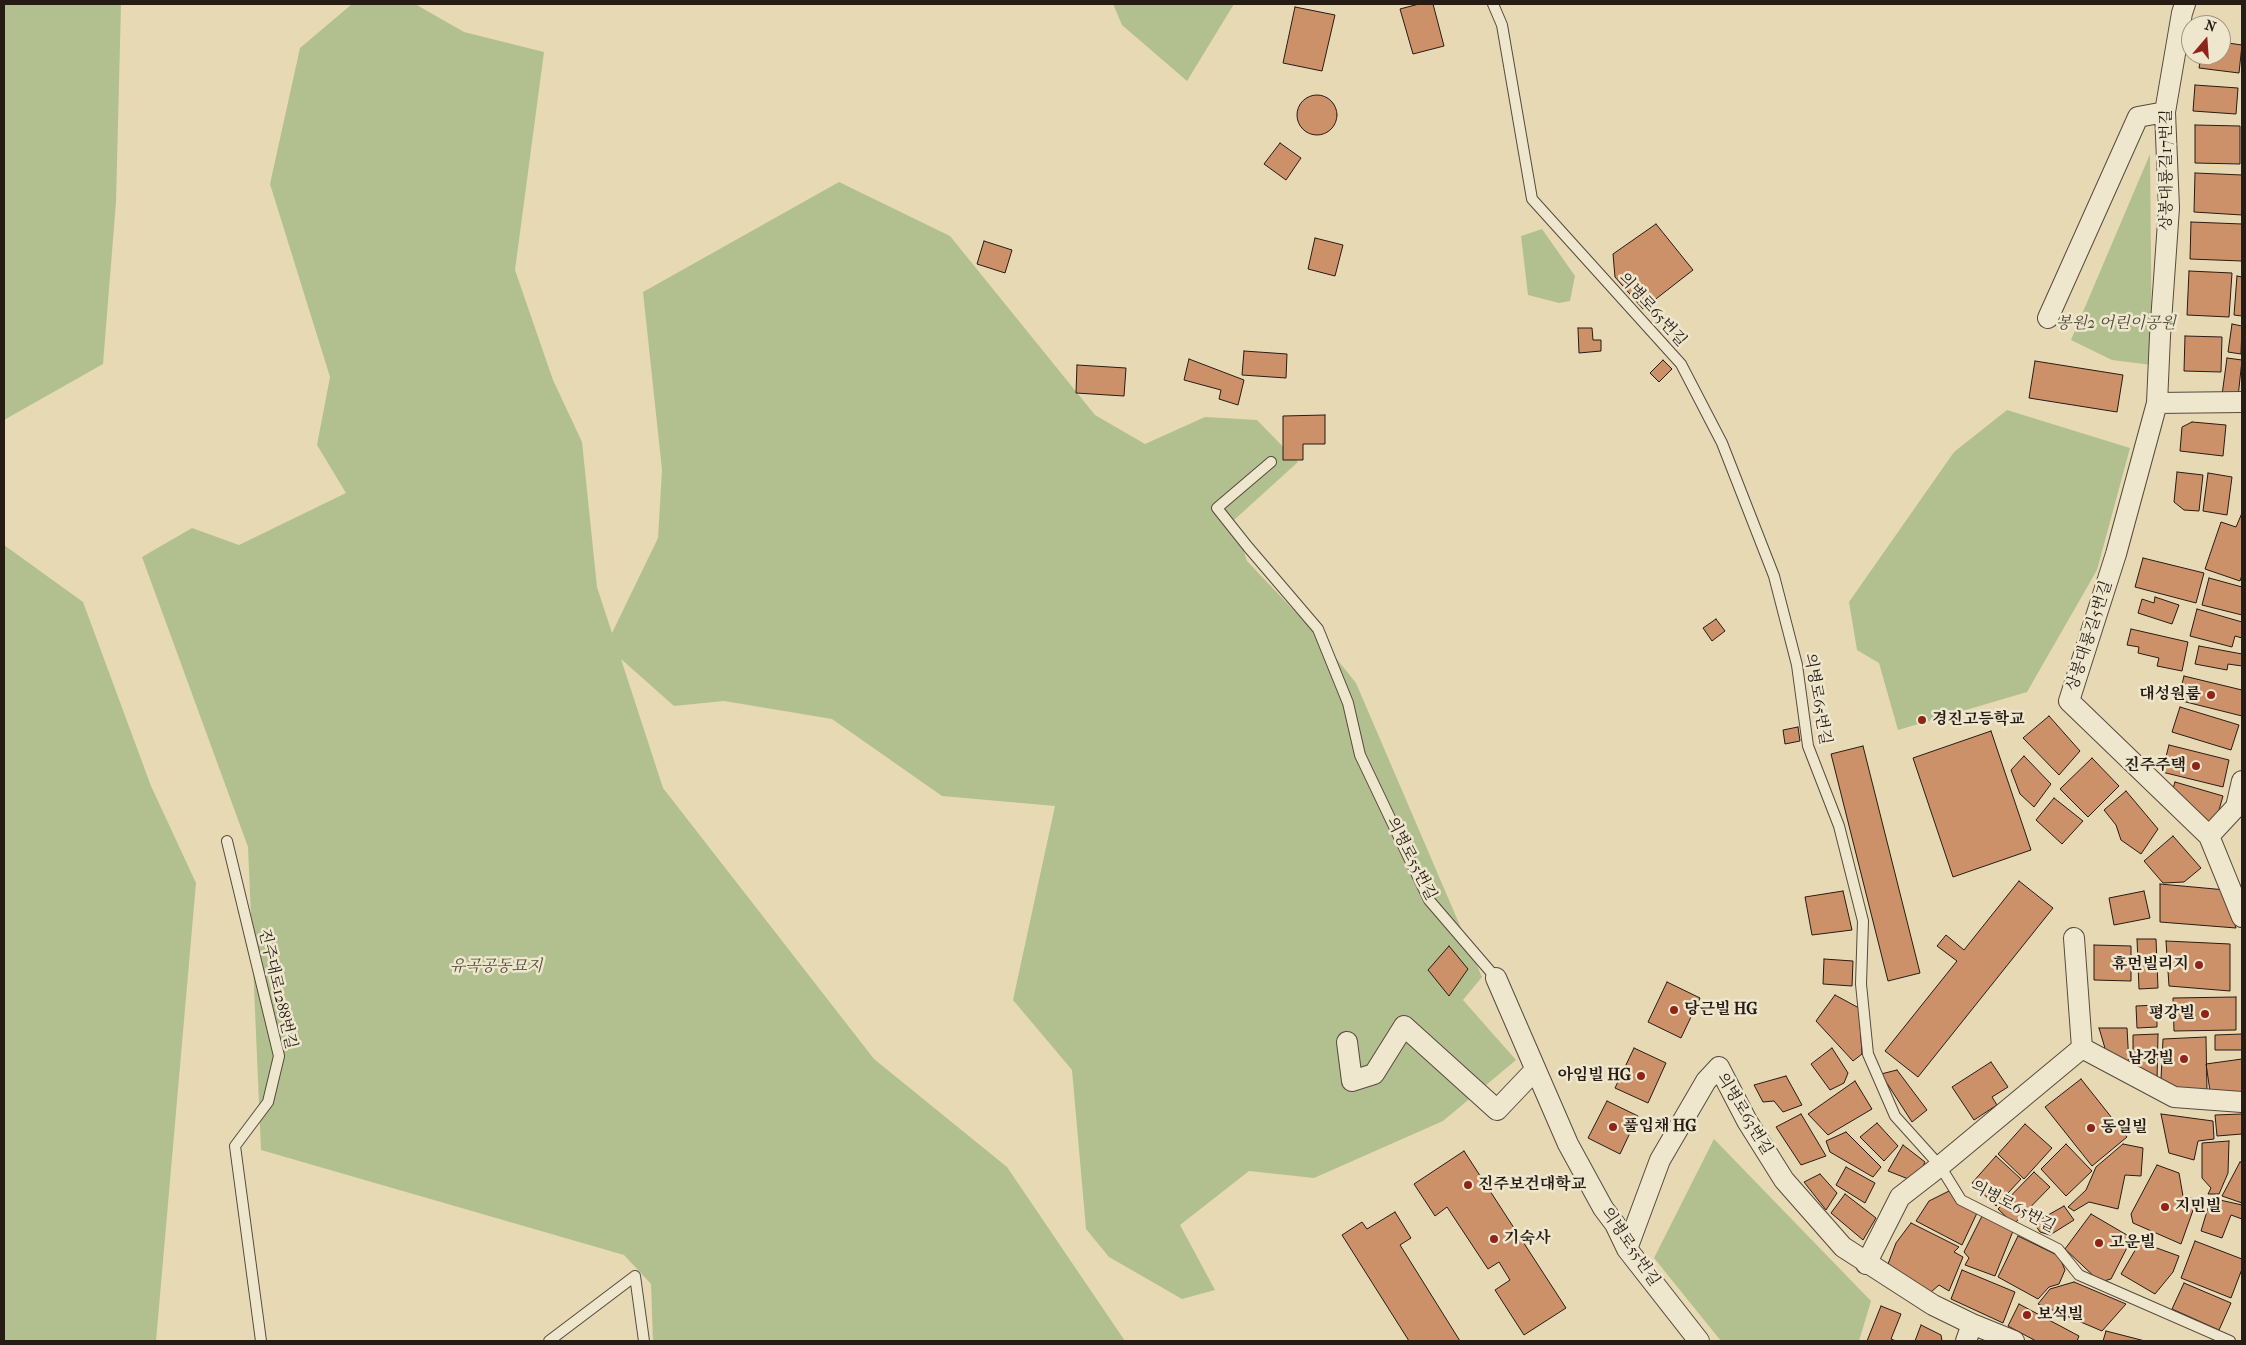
<!DOCTYPE html>
<html>
<head>
<meta charset="utf-8">
<style>
	body { margin:0 }
	#map { position:relative; width:2246px; height:1345px; overflow:hidden; background:#e7d9b4; font-family:"IM FELL French Canon",serif }
	canvas { display:block }
	.frame { position:absolute; inset:0; border:5px solid #271b16; pointer-events:none }
	.north { position:absolute; left:2181px; top:15px; width:50px; height:50px; box-sizing:border-box; background:#efe6ce; border:1px solid #9f9584; border-radius:50%; rotate:18deg; font-size:14px; font-weight:700; line-height:20px; text-align:center; color:#271b16 }
	.north::after { content:''; display:block; margin:auto; width:18px; height:22px; background:#8f2418; clip-path:polygon(50% 0,100% 100%,50% 72%,0 100%) }
</style>
</head>
<body>
<div id="map">
<canvas width="2246" height="1345"></canvas>
<div class="frame"></div>
<div class="north">N</div>
</div>
<script>
const g = document.querySelector('canvas').getContext('2d');
g.lineJoin = 'round';
function fill(path, color) {
  g.fillStyle = color;
  g.fill(path, 'evenodd');
}
function shape(rows) {
  const path = new Path2D();
  for (const r of rows) {
    if (r.length === 3) {
      path.moveTo(r[0] + r[2], r[1]);
      path.arc(r[0], r[1], r[2], 0, 2 * Math.PI);
      continue;
    }
    path.moveTo(r[0], r[1]);
    for (let i = 2; i < r.length; i += 2) path.lineTo(r[i], r[i + 1]);
  }
  return path;
}
function trace(path, color, width, dash) {
  g.strokeStyle = color;
  g.lineWidth = width;
  g.lineCap = dash ? 'butt' : 'round';
  g.setLineDash(dash || []);
  g.stroke(path);
}
function label(font, color, halo, rows, align = 'center') {
  g.font = font + ' "IM FELL French Canon","Noto Serif KR",serif';
  g.lineWidth = 5;
  g.setLineDash([]);
  g.textBaseline = 'middle';
  g.strokeStyle = halo;
  g.fillStyle = color;
  for (const [text, x, y, turn = 0] of rows) {
    g.save();
    g.translate(x, y);
    g.rotate((+turn || 0) * Math.PI / 180);
    g.textAlign = isNaN(turn) ? turn : align;
    if (halo) g.strokeText(text, 0, 0);
    g.fillText(text, 0, 0);
    g.restore();
  }
}
const green = shape([
	[4,4,122,4,121,5,116,202,103,364,4,420],
	[352,4,415,4,464,32,544,52,515,270,553,380,582,442,597,587,612,633,658,538,662,470,643,292,839,182,950,236,1095,415,1145,444,1205,417,1257,420,1298,462,1234,520,1247,561,1320,638,1356,683,1482,977,1463,1000,1516,1060,1443,1121,1314,1178,1249,1171,1180,1225,1215,1290,1182,1299,1109,1257,1086,1229,1072,1070,1013,1000,1055,806,942,796,832,719,724,701,674,706,621,659,663,788,874,1059,1007,1167,1125,1341,653,1341,651,1284,624,1255,261,1150,248,847,142,557,192,528,239,545,346,493,317,445,330,377,270,184,300,48],
	[1113,4,1234,4,1187,81,1122,25],
	[2150,154,2152,365,2112,360,2071,340],
	[1542,229,1575,276,1570,301,1559,303,1528,295,1521,236],
	[2007,410,2130,448,2097,570,2027,692,1898,730,1879,663,1857,650,1849,602,1954,452],
	[4,545,83,602,151,786,196,883,156,1341,4,1341],
	[1714,1139,1871,1301,1859,1341,1721,1341,1654,1258]
]);
const building = shape([
	[1419,4,1433,4,1444,46,1413,54,1400,9,1419,4],
	[1295,7,1335,15,1322,71,1283,63,1295,7],
	[2221,42,2242,45,2239,73,2199,68,2201,55,2221,55,2221,42],
	[2195,85,2238,88,2236,114,2193,111,2195,85],
	[1317,115,20],
	[2195,125,2240,126,2240,164,2195,163,2195,125],
	[1280,143,1301,158,1286,180,1264,164,1280,143],
	[2195,173,2242,175,2242,215,2194,212,2195,173],
	[2191,222,2242,224,2242,261,2190,259,2191,222],
	[1656,224,1693,270,1643,309,1615,277,1613,254,1656,224],
	[1315,238,1343,245,1335,276,1308,269,1315,238],
	[984,241,1012,250,1005,273,977,264,984,241],
	[2189,271,2232,273,2229,317,2187,315,2189,271],
	[2237,276,2242,277,2242,316,2234,315,2237,276],
	[2232,324,2242,326,2241,354,2228,352,2232,324],
	[1578,328,1592,328,1593,340,1601,340,1601,351,1579,353,1578,328],
	[2185,336,2222,337,2221,372,2184,371,2185,336],
	[1244,351,1287,354,1286,378,1242,375,1244,351],
	[2227,358,2242,360,2238,397,2222,395,2227,358],
	[1189,359,1244,380,1238,405,1219,399,1221,390,1184,380,1189,359],
	[1663,360,1672,369,1659,382,1650,373,1663,360],
	[2035,361,2123,375,2117,412,2029,398,2035,361],
	[1077,365,1126,368,1124,396,1076,393,1077,365],
	[1325,415,1325,444,1303,444,1303,460,1283,460,1283,416,1325,415],
	[2192,422,2226,425,2223,456,2180,451,2182,427,2192,422],
	[2177,472,2203,475,2199,511,2184,510,2174,502,2177,472],
	[2208,473,2232,477,2227,515,2203,511,2208,473],
	[2242,513,2242,575,2240,581,2205,569,2221,522,2236,527,2242,513],
	[2143,558,2204,573,2196,603,2135,587,2143,558],
	[2209,578,2242,587,2242,615,2202,605,2209,578],
	[2155,597,2179,605,2172,624,2138,613,2142,599,2154,603,2155,597],
	[2197,609,2242,622,2242,638,2235,636,2232,647,2190,636,2197,609],
	[1716,619,1725,631,1712,641,1703,628,1716,619],
	[2131,629,2188,642,2182,671,2157,666,2159,658,2138,653,2139,647,2127,645,2131,629],
	[2199,646,2242,654,2242,666,2228,664,2227,670,2195,664,2199,646],
	[2184,676,2242,690,2242,716,2178,700,2184,676],
	[2180,707,2239,725,2231,750,2172,732,2180,707],
	[2049,716,2080,751,2059,775,2023,738,2049,716],
	[1798,727,1800,741,1785,744,1783,730,1798,727],
	[1991,731,2031,850,1953,877,1913,758,1991,731],
	[2169,745,2229,760,2223,787,2162,772,2169,745],
	[1863,746,1920,973,1888,981,1831,754,1863,746],
	[2024,756,2051,784,2034,807,2020,794,2011,770,2024,756],
	[2092,758,2119,786,2088,817,2060,789,2092,758],
	[2175,782,2223,796,2217,817,2207,828,2171,795,2175,782],
	[2126,791,2158,829,2141,854,2121,840,2116,825,2104,810,2126,791],
	[2054,798,2083,821,2062,844,2036,820,2054,798],
	[2173,836,2201,868,2184,882,2163,883,2144,861,2173,836],
	[2019,881,2053,908,1918,1077,1885,1051,1957,961,1937,946,1946,935,1964,950,2019,881],
	[2160,884,2226,890,2236,928,2160,922,2160,884],
	[1843,891,1852,930,1812,935,1805,897,1843,891],
	[2144,891,2150,918,2114,925,2109,898,2144,891],
	[2137,939,2156,939,2158,988,2139,989,2137,939],
	[2166,941,2230,944,2230,991,2169,986,2166,941],
	[2094,945,2131,946,2131,981,2094,980,2094,945],
	[1449,946,1468,969,1449,996,1428,970,1449,946],
	[1824,959,1853,961,1852,986,1823,984,1824,959],
	[1667,982,1700,998,1681,1038,1648,1022,1667,982],
	[1835,995,1859,1008,1862,1054,1853,1061,1816,1021,1835,995],
	[2236,997,2236,1030,2174,1031,2173,998,2236,997],
	[2157,1005,2157,1027,2137,1028,2136,1006,2157,1005],
	[2099,1028,2127,1028,2129,1064,2107,1055,2099,1028],
	[2158,1034,2157,1082,2133,1069,2133,1035,2158,1034],
	[2242,1034,2242,1050,2215,1050,2215,1035,2242,1034],
	[2206,1037,2207,1092,2184,1093,2161,1079,2163,1039,2206,1037],
	[1634,1048,1666,1063,1648,1103,1615,1088,1634,1048],
	[1832,1048,1848,1073,1844,1083,1830,1090,1811,1064,1832,1048],
	[2242,1059,2242,1093,2211,1098,2206,1064,2242,1059],
	[1991,1062,2008,1087,1992,1097,1997,1105,1974,1120,1952,1087,1991,1062],
	[1897,1070,1927,1110,1912,1122,1881,1074,1897,1070],
	[1786,1076,1802,1105,1783,1112,1774,1101,1763,1102,1754,1085,1786,1076],
	[2081,1079,2127,1137,2092,1166,2045,1107,2081,1079],
	[1855,1081,1872,1109,1828,1135,1808,1114,1855,1081],
	[1607,1101,1638,1116,1620,1154,1588,1138,1607,1101],
	[1801,1114,1826,1156,1801,1165,1776,1127,1801,1114],
	[2161,1114,2213,1121,2214,1139,2198,1141,2194,1160,2169,1153,2161,1114],
	[2242,1114,2242,1134,2217,1136,2215,1115,2242,1114],
	[1877,1123,1898,1146,1884,1161,1860,1137,1877,1123],
	[2025,1124,2052,1148,2024,1179,1998,1154,2025,1124],
	[1846,1132,1881,1167,1873,1177,1830,1152,1826,1141,1846,1132],
	[2229,1141,2228,1173,2219,1194,2208,1194,2211,1188,2202,1178,2202,1143,2229,1141],
	[2066,1144,2092,1171,2066,1196,2041,1169,2066,1144],
	[2123,1144,2143,1148,2141,1176,2125,1175,2118,1209,2089,1202,2074,1211,2068,1207,2086,1190,2096,1167,2123,1144],
	[1903,1145,1925,1162,1916,1182,1888,1171,1903,1145],
	[1464,1151,1566,1308,1524,1335,1495,1290,1510,1280,1499,1262,1488,1269,1447,1207,1435,1216,1414,1184,1464,1151],
	[1996,1156,2021,1179,1996,1206,1972,1183,1996,1156],
	[2240,1162,2242,1163,2242,1203,2222,1196,2240,1162],
	[2157,1165,2179,1173,2183,1196,2197,1199,2181,1244,2133,1223,2131,1214,2157,1165],
	[1846,1167,1875,1183,1865,1203,1836,1185,1846,1167],
	[2034,1172,2050,1187,2014,1224,1998,1209,2034,1172],
	[1820,1174,1837,1193,1826,1210,1804,1182,1820,1174],
	[1949,1191,1956,1200,1977,1213,1962,1245,1916,1221,1929,1201,1949,1191],
	[1845,1194,1876,1218,1863,1240,1831,1213,1845,1194],
	[2211,1198,2242,1205,2242,1219,2231,1215,2222,1238,2201,1231,2211,1198],
	[2064,1206,2074,1220,2050,1235,2040,1232,2034,1223,2064,1206],
	[1395,1212,1411,1238,1400,1245,1460,1341,1409,1341,1342,1235,1362,1222,1367,1229,1395,1212],
	[2091,1214,2132,1238,2111,1279,2100,1282,2065,1249,2091,1214],
	[1982,1216,2013,1231,1995,1276,1965,1265,1969,1258,1964,1252,1982,1216],
	[1911,1223,1959,1247,1954,1252,1963,1257,1949,1291,1939,1285,1931,1292,1888,1264,1896,1243,1911,1223],
	[2018,1236,2059,1256,2065,1270,2059,1284,2049,1287,2038,1299,1998,1277,2018,1236],
	[2195,1241,2242,1259,2242,1269,2231,1298,2181,1278,2195,1241],
	[2140,1242,2179,1256,2173,1272,2155,1294,2121,1274,2140,1242],
	[1962,1270,2015,1292,2003,1323,1951,1299,1962,1270],
	[2074,1282,2126,1304,2102,1331,2038,1304,2050,1289,2074,1282],
	[2184,1283,2231,1303,2219,1330,2172,1309,2184,1283],
	[2019,1304,2079,1336,2077,1341,2036,1341,2008,1326,2019,1304],
	[1881,1306,1901,1314,1891,1339,1896,1341,1867,1341,1881,1306],
	[1921,1325,1941,1335,1942,1341,1915,1341,1921,1325],
	[2106,1331,2145,1341,2103,1341,2106,1331]
]);
const service = shape([
	[1493,4,1502,25,1532,199,1681,364,1722,443,1774,576,1797,665,1808,746,1839,826,1863,921,1861,984,1868,1054,1895,1116,1940,1166,1961,1200,2058,1249,2079,1275,2230,1341],
	[1271,462,1217,508,1248,547,1318,629,1348,703,1360,755,1429,900,1496,978],
	[227,841,279,1056,268,1102,235,1146,261,1341],
	[549,1341,635,1276,644,1341]
]);
const minor = shape([
	[2185,4,2182,13,2165,112,2169,208,2160,336,2157,403,2116,554,2069,701,2209,836,2242,917],
	[2048,318,2138,117,2165,112],
	[2157,403,2242,402],
	[2209,836,2236,807,2242,781],
	[2074,938,2082,1048,2174,1097,2242,1102],
	[1496,978,1568,1144,1603,1208,1615,1224,1627,1249,1699,1341],
	[1347,1042,1352,1081,1374,1074,1404,1026,1497,1110,1535,1070],
	[1627,1249,1660,1160,1706,1081,1719,1067,1747,1121,1784,1180,1843,1247,1933,1305,1972,1324,2014,1341],
	[1866,1264,1900,1197,1940,1166,2082,1048],
	[1966,1341,1972,1324]
]);
const markers = [
	[2211,695,5,"#8f2418"],
	[1922,720,5,"#8f2418"],
	[2196,766,5,"#8f2418"],
	[2199,965,5,"#8f2418"],
	[1674,1010,5,"#8f2418"],
	[2205,1014,5,"#8f2418"],
	[2184,1059,5,"#8f2418"],
	[1641,1076,5,"#8f2418"],
	[1613,1127,5,"#8f2418"],
	[2091,1128,5,"#8f2418"],
	[1468,1185,5,"#8f2418"],
	[2165,1207,5,"#8f2418"],
	[1494,1239,5,"#8f2418"],
	[2099,1243,5,"#8f2418"],
	[2027,1315,5,"#8f2418"]
];
const streetNames = [
	["상봉대룡길17번길",2167,170,-90],
	["의병로65번길",1652,310,48],
	["상봉대룡길5번길",2090,636,-72],
	["의병로65번길",1817,699,80],
	["의병로55번길",1411,859,63],
	["진주대로1288번길",277,989,77],
	["의병로63번길",1744,1114,59],
	["의병로65번길",2013,1207,28],
	["의병로55번길",1630,1247,56]
];
const parkNames = [
	["봉원2 어린이공원",2116,324],
	["유곡공동묘지",496,967]
];
const poiNames = [
	["대성원룸",2201,695,"right"],
	["경진고등학교",1932,720],
	["진주주택",2186,766,"right"],
	["휴먼빌리지",2189,965,"right"],
	["당근빌 HG",1684,1010],
	["평강빌",2195,1014,"right"],
	["남강빌",2174,1059,"right"],
	["아임빌 HG",1631,1076,"right"],
	["풀입채 HG",1623,1127],
	["동일빌",2101,1128],
	["진주보건대학교",1478,1185],
	["지민빌",2175,1207],
	["기숙사",1504,1239],
	["고운빌",2109,1243],
	["보석빌",2037,1315]
];
fill(green, '#b2c08f');
fill(building, '#cd916a');
trace(building, '#271b16', 1);
trace(service, '#574a3e', 12);
trace(minor, '#574a3e', 22);
trace(service, '#efe6ce', 10);
trace(minor, '#efe6ce', 20);
for (const [x, y, r, color] of markers) {
  const dot = new Path2D();
  dot.arc(x, y, r, 0, 2 * Math.PI);
  g.fillStyle = color;
  g.fill(dot);
  trace(dot, '#efe6ce', 2);
}
label('16px', '#271b16', '#efe6ce', streetNames);
label('italic 16px', '#514d3a', '#efe6ce', parkNames);
label('bold 16px', '#271b16', '#efe6ce', poiNames, 'left');
</script>
</body>
</html>
